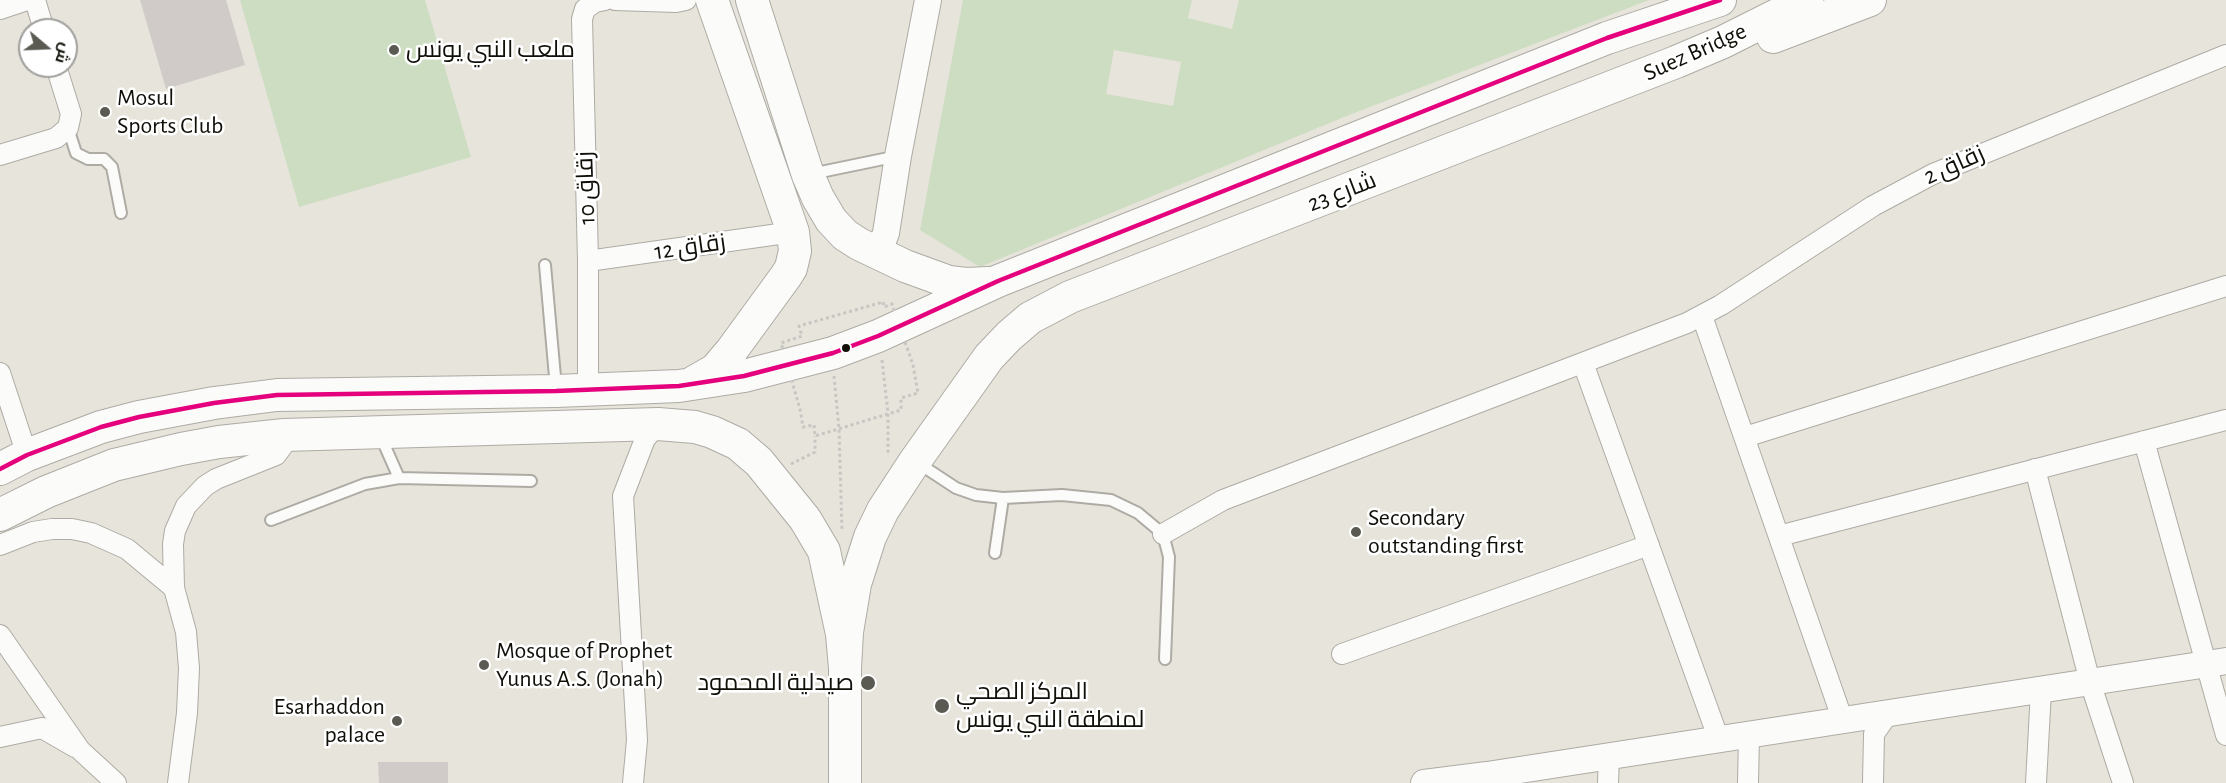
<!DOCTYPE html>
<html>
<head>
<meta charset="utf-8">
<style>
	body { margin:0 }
	#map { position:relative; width:2226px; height:783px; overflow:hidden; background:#e7e4db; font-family:"Alegreya Sans",Cairo,sans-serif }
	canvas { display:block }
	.north { position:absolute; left:18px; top:18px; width:60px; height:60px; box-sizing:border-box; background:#fff; border:2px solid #9f9f9c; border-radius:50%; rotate:109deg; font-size:16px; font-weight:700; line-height:24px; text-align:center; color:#100f08 }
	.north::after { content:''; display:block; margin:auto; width:21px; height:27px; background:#5b5a52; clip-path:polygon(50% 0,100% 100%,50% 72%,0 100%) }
</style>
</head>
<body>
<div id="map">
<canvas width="2226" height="783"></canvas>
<div class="north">ش</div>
</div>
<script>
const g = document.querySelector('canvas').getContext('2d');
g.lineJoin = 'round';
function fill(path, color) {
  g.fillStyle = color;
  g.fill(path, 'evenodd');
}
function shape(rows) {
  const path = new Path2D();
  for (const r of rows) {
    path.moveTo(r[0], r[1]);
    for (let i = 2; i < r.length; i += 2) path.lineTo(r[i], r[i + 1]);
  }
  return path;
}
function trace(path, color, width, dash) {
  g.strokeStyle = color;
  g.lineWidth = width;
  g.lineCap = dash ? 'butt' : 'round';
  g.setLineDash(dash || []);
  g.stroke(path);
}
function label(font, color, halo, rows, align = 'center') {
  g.font = font + ' "Alegreya Sans",Cairo,sans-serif';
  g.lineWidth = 5;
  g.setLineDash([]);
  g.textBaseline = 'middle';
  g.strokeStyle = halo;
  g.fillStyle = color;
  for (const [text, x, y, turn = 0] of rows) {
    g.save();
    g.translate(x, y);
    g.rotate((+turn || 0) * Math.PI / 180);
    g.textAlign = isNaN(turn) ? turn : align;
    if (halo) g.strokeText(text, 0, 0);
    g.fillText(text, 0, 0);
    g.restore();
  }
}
const green = shape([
	[240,0,425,0,471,157,299,207],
	[963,0,1192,0,1188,18,1232,29,1239,0,1649,0,1349,115,980,267,920,230],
	[1114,50,1181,62,1173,106,1106,94]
]);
const building = shape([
	[140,0,226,0,245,65,166,89],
	[378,762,448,762,448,783,379,783]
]);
const path = shape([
	[883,302,884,307,892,304,913,365,918,393,901,398,901,410,815,436,814,425,803,427,800,409,781,343,802,336,799,326,883,302],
	[882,360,888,413,888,455],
	[834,376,839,429,842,531],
	[791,464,815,452,815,436]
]);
const service = shape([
	[68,128,76,153,88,159,104,159,112,167,121,213],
	[811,174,898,156],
	[545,265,556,388],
	[380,435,399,478,531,481],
	[918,463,956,488,976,495,1003,498,1062,495,1111,500,1138,513,1163,534,1169,557,1165,659],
	[271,520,365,484,399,478],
	[995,553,1003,498]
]);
const minor = shape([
	[35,0,44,30],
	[615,0,676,2,686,0],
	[0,9,27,0],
	[0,155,56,138,68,128,71,114,56,66],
	[588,261,793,232],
	[1702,316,1843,721],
	[1583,363,1719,740],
	[0,373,27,455],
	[588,391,588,261,582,19,585,9,595,2,605,0],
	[1745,437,2226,286],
	[2144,441,2226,735],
	[2035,469,2090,682,2123,783],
	[1163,534,1223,500,1687,323,1721,305,1873,206,1933,174,2226,55],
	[1779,536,2226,420],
	[0,545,33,532,52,529,72,529,91,533,127,549,174,588],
	[0,635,80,750,116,783],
	[1342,654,1649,545],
	[0,737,42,728,75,747],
	[178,783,187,713,189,668,186,632,174,588,173,544,175,531,186,506,205,486,216,479,276,455,282,447,284,435],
	[633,783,637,740,623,496,645,439,658,424],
	[1608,783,1609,756],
	[1748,783,1749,735],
	[1873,783,1874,734,1888,714],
	[2036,783,2041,690]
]);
const tertiary = shape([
	[859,244,869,247,877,246,882,243,886,233,898,156,928,0],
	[1424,783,1487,775,2226,661]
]);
const primary = shape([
	[752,0,808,175,818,198,831,220,845,235,859,244,905,266,949,282,966,284,988,283],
	[1773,37,1870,0],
	[694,382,715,370,732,350,786,276,791,268,795,251,793,232,712,0],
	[0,469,27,455,101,427,139,417,214,403,277,395,556,391,679,386,744,376,833,353,878,336,998,281,1607,38,1720,0],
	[0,515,46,492,114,465,181,449,219,442,284,435,658,424,695,427,712,432,738,444,759,462,805,519,824,551,842,634,845,668,845,783],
	[845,668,847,632,855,584,870,537,883,510,915,461,989,357,1009,336,1030,318,1070,297,1676,62,1723,42,1807,0]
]);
const bus1 = shape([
	[0,469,27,455,101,427,139,417,214,403,277,395,556,391,679,386,744,376,833,353,878,336,998,281,1607,38,1720,0]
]);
const markers = [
	[394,50,6,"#5b5a52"],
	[105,112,6,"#5b5a52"],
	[846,348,5,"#100f08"],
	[1356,532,6,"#5b5a52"],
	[484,665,6,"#5b5a52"],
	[868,683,8,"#5b5a52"],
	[942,706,8,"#5b5a52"],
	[397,721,6,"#5b5a52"]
];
const poiNames = [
	["ملعب النبي يونس",406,50],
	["Mosul",117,98],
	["Sports Club",117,126],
	["Secondary",1368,518],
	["outstanding first",1368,546],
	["Mosque of Prophet",496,651],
	["Yunus A.S. (Jonah)",496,679],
	["صيدلية المحمود",854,683,"right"],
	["المركز الصحي",956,692],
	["لمنطقة النبي يونس",956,720],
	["Esarhaddon",385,707,"right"],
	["palace",385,735,"right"]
];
const streetNames = [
	["Suez Bridge",1695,52,-24],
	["زقاق 2",1954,165,-24],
	["زقاق 10",586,188,-92],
	["شارع 23",1342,192,-21],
	["زقاق 12",690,247,-8]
];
fill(green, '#cdddc2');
fill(building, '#d0cbc8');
trace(service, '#aeaba4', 14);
trace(minor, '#aeaba4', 22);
trace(tertiary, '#aeaba4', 28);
trace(primary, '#aeaba4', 34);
trace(path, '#c7c6c3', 3, [3, 3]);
trace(service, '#fbfbfa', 10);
trace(minor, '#fbfbfa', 20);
trace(tertiary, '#fbfbfa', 26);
trace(primary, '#fbfbfa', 32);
trace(bus1, '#e5007d', 4.5);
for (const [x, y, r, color] of markers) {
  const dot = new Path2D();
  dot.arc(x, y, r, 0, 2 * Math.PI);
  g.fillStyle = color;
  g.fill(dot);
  trace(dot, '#fff', 2);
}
label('24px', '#100f08', '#fff', poiNames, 'left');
label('24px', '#100f08', '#fff', streetNames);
</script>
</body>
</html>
